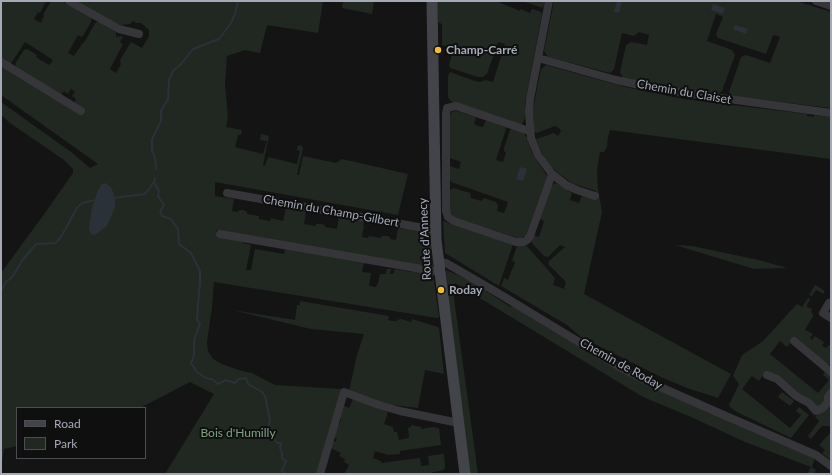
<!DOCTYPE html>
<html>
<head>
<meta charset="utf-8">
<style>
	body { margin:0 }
	#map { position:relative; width:832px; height:475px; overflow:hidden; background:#141415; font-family:Lato,sans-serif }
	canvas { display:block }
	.frame { position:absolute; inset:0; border:2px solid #a5a9b6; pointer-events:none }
	.legend { position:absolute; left:16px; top:407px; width:130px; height:52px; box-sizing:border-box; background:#0f0f10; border:1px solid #4b4d52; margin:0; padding:5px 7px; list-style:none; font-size:12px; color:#a5a9b6 }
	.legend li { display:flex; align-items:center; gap:8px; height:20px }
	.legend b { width:20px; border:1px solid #4b4d52 }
</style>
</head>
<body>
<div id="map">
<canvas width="832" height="475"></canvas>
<div class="frame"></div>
<ul class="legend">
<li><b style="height:5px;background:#43444a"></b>Road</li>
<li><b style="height:11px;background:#202821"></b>Park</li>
</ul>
</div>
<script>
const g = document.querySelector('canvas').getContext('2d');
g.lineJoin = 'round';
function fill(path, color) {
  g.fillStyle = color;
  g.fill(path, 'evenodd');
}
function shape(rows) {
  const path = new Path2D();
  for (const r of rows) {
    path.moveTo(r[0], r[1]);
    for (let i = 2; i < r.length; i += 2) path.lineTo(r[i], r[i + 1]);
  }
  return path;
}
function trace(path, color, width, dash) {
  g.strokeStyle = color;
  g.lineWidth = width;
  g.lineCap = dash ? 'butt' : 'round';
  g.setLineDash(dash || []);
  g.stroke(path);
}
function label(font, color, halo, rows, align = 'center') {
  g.font = font + ' Lato,sans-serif';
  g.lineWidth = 4;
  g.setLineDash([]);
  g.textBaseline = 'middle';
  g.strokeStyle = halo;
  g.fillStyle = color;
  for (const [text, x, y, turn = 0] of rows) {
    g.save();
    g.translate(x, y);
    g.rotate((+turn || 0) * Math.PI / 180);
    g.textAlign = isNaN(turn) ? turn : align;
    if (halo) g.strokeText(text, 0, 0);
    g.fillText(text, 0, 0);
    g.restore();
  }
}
const green = shape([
	[1,1,46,1,40,13,38,12,34,19,41,23,44,16,43,15,51,1,61,1,91,17,91,22,83,36,81,37,78,35,68,53,74,56,82,44,85,41,96,22,100,22,116,32,116,37,121,36,123,37,120,42,123,44,110,69,116,73,121,64,120,60,131,42,142,48,149,36,149,30,141,23,136,23,133,21,130,24,120,25,75,1,323,1,318,33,267,25,260,53,245,50,227,56,225,84,228,118,226,127,242,130,241,135,238,135,235,147,263,154,267,141,260,140,261,134,269,136,263,165,265,166,268,157,297,164,300,151,297,150,298,145,302,146,303,148,297,175,299,175,303,156,336,163,342,159,408,174,398,215,215,182,215,196,234,199,232,211,238,212,239,210,243,210,247,212,247,214,259,216,259,219,270,221,271,218,283,221,286,207,306,211,304,224,316,226,316,224,321,224,325,225,325,227,337,229,339,217,364,221,363,225,364,226,362,237,368,238,369,236,381,238,382,236,387,236,390,237,390,239,396,240,398,228,404,229,404,228,426,232,430,234,433,267,430,269,216,230,216,236,242,241,243,243,251,245,246,270,251,270,255,249,284,254,285,249,364,263,362,272,371,273,369,286,376,287,377,284,378,284,380,274,386,274,387,269,391,269,390,274,393,274,395,269,411,272,411,270,433,274,439,317,437,318,214,282,212,307,207,342,208,351,213,359,224,365,242,371,252,373,275,385,341,389,317,474,165,474,214,394,190,382,140,408,17,408,17,446,4,449,1,469,1,273,42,217,73,173,73,169,64,160,10,123,1,115,1,102,71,152,90,168,98,164,1,95,1,65,74,103,76,99,72,96,75,92,71,89,68,94,64,91,61,95,15,68,16,62,24,50,27,49,37,55,36,57,49,65,53,60,25,42,10,65,1,59],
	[343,1,374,1,372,14,342,8],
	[437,1,496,1,520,11,520,9,530,13,532,9,541,12,542,14,525,103,525,118,522,124,518,124,452,102,449,99,448,96,448,76,450,72,475,81,480,82,486,80,493,82,505,44,498,42,487,74,483,77,478,77,450,68,449,65,454,49,442,45,442,24,438,22],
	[522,1,545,1,543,8],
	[554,1,797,1,831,12,831,108,732,96,729,92,741,57,746,55,770,63,780,37,773,35,766,54,718,38,716,34,723,17,716,14,707,41,732,50,735,55,722,91,716,95,660,86,623,78,620,72,626,45,631,42,647,45,649,35,639,32,634,36,622,33,614,69,610,73,548,57,544,51],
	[546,65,625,87,683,99,807,114,807,116,814,117,814,115,831,117,831,159,610,130,608,137,607,147,604,152,600,152,597,170,598,189,602,212,584,294,731,374,718,398,687,388,663,378,581,337,567,325,501,286,504,278,508,280,511,272,515,263,512,260,517,246,527,246,555,278,553,285,564,289,566,282,548,264,549,261,565,247,560,245,548,257,544,256,531,242,533,235,539,237,544,221,539,218,550,186,556,183,572,193,570,200,579,203,582,196,598,199,596,191,572,183,558,173,549,165,541,151,536,139,554,133,558,136,561,131,559,128,555,126,537,133,534,132,533,111,536,93,541,69],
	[456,111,476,117,474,124,478,126,483,127,486,120,505,127,506,129,496,160,503,162,506,153,504,151,504,148,510,130,513,129,524,133,527,138,532,153,547,176,526,235,522,238,517,238,454,217,450,212,450,190,453,188,470,193,471,198,481,201,484,198,496,202,498,206,497,211,504,213,508,202,451,182,450,179,450,166,459,169,461,162,450,158,449,116,452,112],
	[443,221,513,244,499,286,445,253],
	[675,245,692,246,759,260,787,268,754,269],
	[446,270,469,280,509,306,515,307,614,367,815,458,812,467,816,470,814,474,807,474,811,467,745,442,691,417,643,397,455,283,453,291,478,474,469,474,448,304],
	[815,285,825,291,823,294,817,290,815,291,812,296,809,295],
	[808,298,810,299,807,305,807,307,812,309,811,312,813,314,813,316,805,330,813,334,810,338,812,340,815,336,824,342,822,346,826,348,829,345,831,346,831,364,826,364,791,342,787,347,780,341,770,354,818,393,829,380,823,375,826,371,831,375,831,390,823,399,824,402,819,407,816,407,764,374,759,381,752,376,742,389,790,428,801,415,796,411,799,407,809,415,791,438,737,412,731,408,729,405,739,384,733,376,742,355,763,341,797,304,802,307],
	[300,301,389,316,388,320,392,321,397,321,397,320,401,319,411,322,412,319,438,327,439,328,444,374,425,370,418,408,385,404,349,391,357,355,364,334,311,329,232,310,295,320,297,305,300,305],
	[782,392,794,401,790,406,778,397],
	[353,399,388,412,384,424,393,427,394,432,397,432,399,440,409,438,408,427,410,428,411,425,421,427,421,429,433,427,439,428,441,445,400,451,400,454,388,455,375,451,373,458,381,461,381,463,420,458,421,466,429,465,428,456,442,454,444,455,445,467,444,470,425,474,344,474,349,465,344,462,345,459,339,456,341,453,331,448,333,441,335,442,337,439,335,438,336,425,339,424,341,420,339,417,342,405,349,408],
	[831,402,831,426,822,426,811,439,808,436,819,421,815,417],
	[831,432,831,461,822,453,825,450,819,445]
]);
const water = shape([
	[617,1,622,1,619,13,614,12],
	[713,4,725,8,723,14,711,10],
	[735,25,748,29,746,34,733,29],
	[520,167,527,169,523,181,516,179],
	[105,183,111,187,113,192,115,201,115,207,107,226,95,235,91,234,89,229,92,208,98,190,102,184]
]);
const stream = shape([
	[156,169,155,158,152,150,152,139,161,121,161,111,168,99,169,80,173,71,182,63,193,49,219,39,231,23,235,14,238,1],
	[155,178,154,182,159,191,158,196,164,205,160,211,162,216,171,219,178,229,179,244,191,253,200,271,200,285,199,290,197,320,200,323,194,340,194,355,191,363,197,372,204,377,209,379,212,379,218,384,226,380,235,383,239,379,246,378,248,384,262,392,265,396,270,420,269,426,266,430,274,434,274,439,277,443,281,443,280,448,282,453,282,458,286,461,282,471,284,474],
	[113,198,145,194,154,182],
	[1,291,6,282,12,277,24,258,36,244,56,243,61,237,77,208,82,203,96,200]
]);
const street = shape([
	[69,1,119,29,139,34],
	[549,1,530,99,529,112,531,138,538,155,552,174,566,185,577,190,595,196],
	[816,1,831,6],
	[538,58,616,80,663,90,831,113],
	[1,62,81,111],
	[529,131,456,106,447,108,446,114,446,211,448,217,454,221,516,242,524,242,527,240,530,236,552,174],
	[227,193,435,230],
	[220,234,439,272],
	[438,262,446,263,498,293,625,370,649,382,719,413,816,455,831,466],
	[831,305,829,303,823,313,831,318],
	[794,341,831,372],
	[767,375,777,379,796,396,809,403,816,411,823,408,827,403,828,397,831,393],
	[320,474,344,392,379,405,400,411,459,423]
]);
const secondary = shape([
	[432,1,436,240,465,474]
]);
const markers = [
	[438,50,4,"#f3bd2e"],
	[441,290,4,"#f3bd2e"]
];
const poiNames = [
	["Champ-Carré",446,50],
	["Roday",449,290]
];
const streetNames = [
	["Chemin du Claiset",684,92,10],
	["Chemin du Champ-Gilbert",331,211,10],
	["Route d'Annecy",425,239,-93],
	["Chemin de Roday",621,364,29]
];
const parkNames = [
	["Bois d'Humilly",238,433]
];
fill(green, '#202821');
fill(water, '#2a3139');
trace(stream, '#2a3139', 2);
trace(street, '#35353a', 8);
trace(secondary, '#43444a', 11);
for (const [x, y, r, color] of markers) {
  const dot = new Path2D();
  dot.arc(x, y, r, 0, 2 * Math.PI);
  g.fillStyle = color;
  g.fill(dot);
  trace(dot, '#0f0f10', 1.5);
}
label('bold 12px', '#a5a9b6', '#0f0f10', poiNames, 'left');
label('12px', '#a5a9b6', '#0f0f10', streetNames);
label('12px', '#7ca180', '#0f0f10', parkNames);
</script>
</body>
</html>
